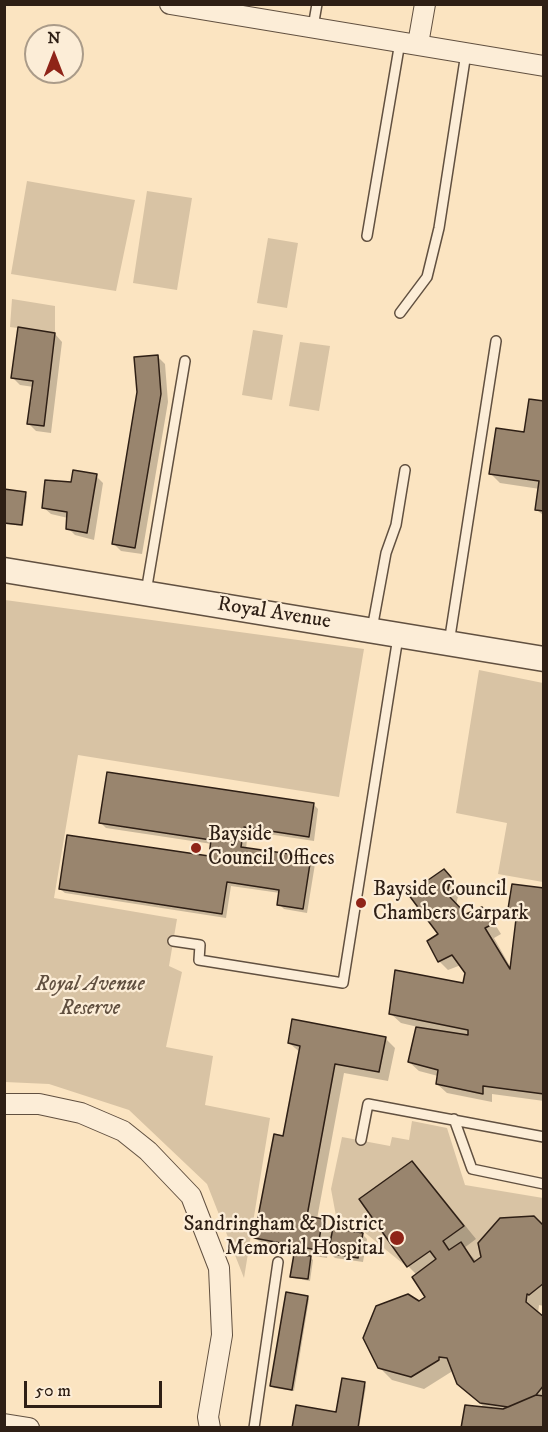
<!DOCTYPE html>
<html>
<head>
<meta charset="utf-8">
<style>
	body { margin:0 }
	#map { position:relative; width:548px; height:1432px; overflow:hidden; background:#fbe4c1; font-family:"IM FELL DW Pica",serif }
	canvas { display:block }
	.frame { position:absolute; inset:0; border:6px solid #2e1f15; pointer-events:none }
	.north { position:absolute; left:24px; top:24px; width:60px; height:60px; box-sizing:border-box; background:#fcedd7; border:2px solid #aa9b89; border-radius:50%; rotate:0deg; font-size:16px; font-weight:700; line-height:24px; text-align:center; color:#2e1f15 }
	.north::after { content:''; display:block; margin:auto; width:21px; height:27px; background:#8f2418; clip-path:polygon(50% 0,100% 100%,50% 72%,0 100%) }
	.scale { position:absolute; left:24px; top:1381px; width:138px; height:27px; box-sizing:border-box; border:3px solid #2e1f15; border-top:0; padding-left:8px; font-size:18px; line-height:21px; white-space:nowrap; color:#2e1f15; -webkit-text-stroke:4px #fcedd7; paint-order:stroke }
</style>
</head>
<body>
<div id="map">
<canvas width="548" height="1432"></canvas>
<div class="frame"></div>
<div class="north">N</div>
<div class="scale">50 m</div>
</div>
<script>
const g = document.querySelector('canvas').getContext('2d');
g.lineJoin = 'round';
function fill(path, color) {
  g.fillStyle = color;
  g.fill(path, 'evenodd');
}
function shape(rows) {
  const path = new Path2D();
  for (const r of rows) {
    path.moveTo(r[0], r[1]);
    for (let i = 2; i < r.length; i += 2) path.lineTo(r[i], r[i + 1]);
  }
  return path;
}
function trace(path, color, width, dash) {
  g.strokeStyle = color;
  g.lineWidth = width;
  g.lineCap = dash ? 'butt' : 'round';
  g.setLineDash(dash || []);
  g.stroke(path);
}
function label(font, color, halo, rows, align = 'center') {
  g.font = font + ' "IM FELL DW Pica",serif';
  g.lineWidth = 4.5;
  g.setLineDash([]);
  g.textBaseline = 'middle';
  g.strokeStyle = halo;
  g.fillStyle = color;
  for (const [text, x, y, turn = 0] of rows) {
    g.save();
    g.translate(x, y);
    g.rotate((+turn || 0) * Math.PI / 180);
    g.textAlign = isNaN(turn) ? turn : align;
    if (halo) g.strokeText(text, 0, 0);
    g.fillText(text, 0, 0);
    g.restore();
  }
}
const green = shape([
	[27,181,135,200,116,291,11,274],
	[147,191,192,198,177,290,133,283],
	[268,238,298,243,287,308,257,303],
	[12,299,55,306,55,333,10,327],
	[253,330,283,335,272,400,242,395],
	[300,342,330,346,319,411,289,406],
	[5,600,364,649,339,797,78,755,54,898,177,919,169,966,182,972,166,1047,213,1056,205,1105,270,1118,244,1278,207,1184,129,1110,49,1084,5,1082],
	[479,670,543,683,543,882,498,874,507,823,456,813],
	[412,1121,447,1128,465,1185,543,1198,543,1226,534,1216,500,1218,478,1243,481,1257,474,1262,461,1242,449,1250,443,1241,464,1226,412,1161,359,1199,407,1267,347,1218,336,1216,331,1189,342,1137,390,1146,392,1137,409,1140]
]);
const shadow = shape([
	[55,334,62,342,51,433,36,431,28,423,34,387,20,385,12,377],
	[158,357,165,364,168,402,142,554,121,551,113,543],
	[544,403,544,516,536,509,540,489,500,483,490,473,525,434],
	[96,476,103,483,94,540,75,535,68,528,68,518,51,514,43,507,72,484],
	[4,491,25,494,27,496,23,526,4,524],
	[314,805,318,809,314,841,248,831,246,849,310,859,315,864,307,913,284,909,279,904,280,893,231,886,226,918,65,893,60,889,210,858,212,844,106,828,101,823],
	[444,871,460,888,456,905,466,916,482,909,491,918,501,934,494,938,511,968,517,923,509,915,544,890,544,1101,492,1094,492,1102,447,1093,437,1084,438,1076,419,1071,409,1062,418,1027,401,1023,391,1014,464,985,467,973,461,965,448,970,439,961],
	[385,1038,395,1048,388,1081,344,1073,317,1219,322,1220,334,1232,362,1234,367,1239,363,1262,335,1258,328,1251,327,1258,308,1255,313,1260,310,1281,294,1278,291,1276,295,1253,265,1247,256,1238,285,1137,301,1053,289,1043],
	[412,1163,425,1176,476,1239,464,1248,477,1262,544,1228,544,1306,539,1305,538,1314,544,1319,544,1428,486,1409,472,1396,452,1367,451,1372,424,1389,392,1380,379,1367,419,1303,427,1297,417,1275,408,1266],
	[307,1297,309,1299,294,1391,274,1388,272,1386],
	[364,1383,366,1386,359,1428,293,1428,338,1413]
]);
const building = shape([
	[18,327,55,333,44,426,27,424,33,381,11,378,18,327],
	[158,355,161,394,135,548,112,544,137,392,134,357,158,355],
	[529,399,544,401,544,511,535,510,539,481,489,474,496,428,524,432,529,399],
	[73,470,97,474,87,533,66,529,67,512,42,508,45,480,71,482,73,470],
	[4,489,26,492,22,525,4,523,4,489],
	[107,772,314,803,309,837,244,827,241,847,311,857,303,909,277,905,279,890,227,882,222,914,59,889,67,835,209,856,211,840,99,823,107,772],
	[444,869,451,877,447,894,466,914,482,907,493,924,485,928,510,969,516,919,507,915,512,884,544,888,544,1094,483,1086,483,1094,436,1084,438,1070,408,1062,416,1027,468,1035,468,1030,389,1014,395,970,463,983,465,973,452,955,438,962,427,941,438,934,408,894,444,869],
	[292,1019,386,1037,379,1072,335,1064,307,1216,323,1219,317,1250,254,1238,274,1134,283,1136,300,1046,288,1043,292,1019],
	[412,1161,464,1226,443,1241,449,1250,461,1242,474,1262,481,1257,478,1243,500,1218,534,1216,544,1226,544,1283,529,1295,527,1294,526,1302,544,1317,544,1385,536,1395,508,1407,480,1403,457,1384,447,1358,439,1357,439,1360,411,1377,378,1368,363,1338,376,1306,408,1294,419,1301,425,1297,412,1277,436,1259,430,1251,407,1267,359,1199,412,1161],
	[333,1228,363,1233,358,1258,328,1253,333,1228],
	[294,1254,311,1256,308,1279,290,1277,294,1254],
	[286,1292,308,1296,292,1390,270,1386,286,1292],
	[342,1378,365,1382,358,1428,292,1428,296,1405,336,1412,342,1378],
	[536,1395,544,1396,544,1428,461,1428,465,1405,503,1409,536,1395]
]);
const service = shape([
	[313,27,317,4],
	[367,236,400,42],
	[400,313,427,277,439,228,466,53],
	[146,592,185,361],
	[372,629,386,553,396,525,405,470],
	[449,643,496,341],
	[173,941,200,945,199,960,343,983,398,637],
	[454,1119,472,1169,544,1184],
	[361,1140,368,1104,544,1137],
	[254,1428,278,1262]
]);
const minor = shape([
	[170,4,544,66],
	[418,44,425,4],
	[4,1104,39,1104,81,1113,123,1131,148,1151,191,1196,219,1268,222,1335,208,1417,210,1428],
	[4,1424,29,1428]
]);
const tertiary = shape([
	[4,570,544,659]
]);
const markers = [
	[196,848,6,"#8f2418"],
	[361,903,6,"#8f2418"],
	[397,1238,8,"#8f2418"]
];
const streetNames = [
	["Royal Avenue",274,614,9]
];
const poiNames = [
	["Bayside",208,836],
	["Council Offices",208,860],
	["Bayside Council",373,891],
	["Chambers Carpark",373,915],
	["Sandringham & District",384,1226,"right"],
	["Memorial Hospital",384,1250,"right"]
];
const parkNames = [
	["Royal Avenue",90,986],
	["Reserve",90,1010]
];
fill(green, '#d8c3a4');
fill(shadow, '#0003');
fill(building, '#99856e');
trace(building, '#2e1f15', 1.5);
trace(service, '#615040', 12);
trace(minor, '#615040', 22);
trace(tertiary, '#615040', 27);
trace(service, '#fcedd7', 9);
trace(minor, '#fcedd7', 20);
trace(tertiary, '#fcedd7', 24);
for (const [x, y, r, color] of markers) {
  const dot = new Path2D();
  dot.arc(x, y, r, 0, 2 * Math.PI);
  g.fillStyle = color;
  g.fill(dot);
  trace(dot, '#fcedd7', 2);
}
label('21px', '#2e1f15', '#fcedd7', streetNames);
label('21px', '#2e1f15', '#fcedd7', poiNames, 'left');
label('italic 21px', '#615040', '#fcedd7', parkNames);
</script>
</body>
</html>
